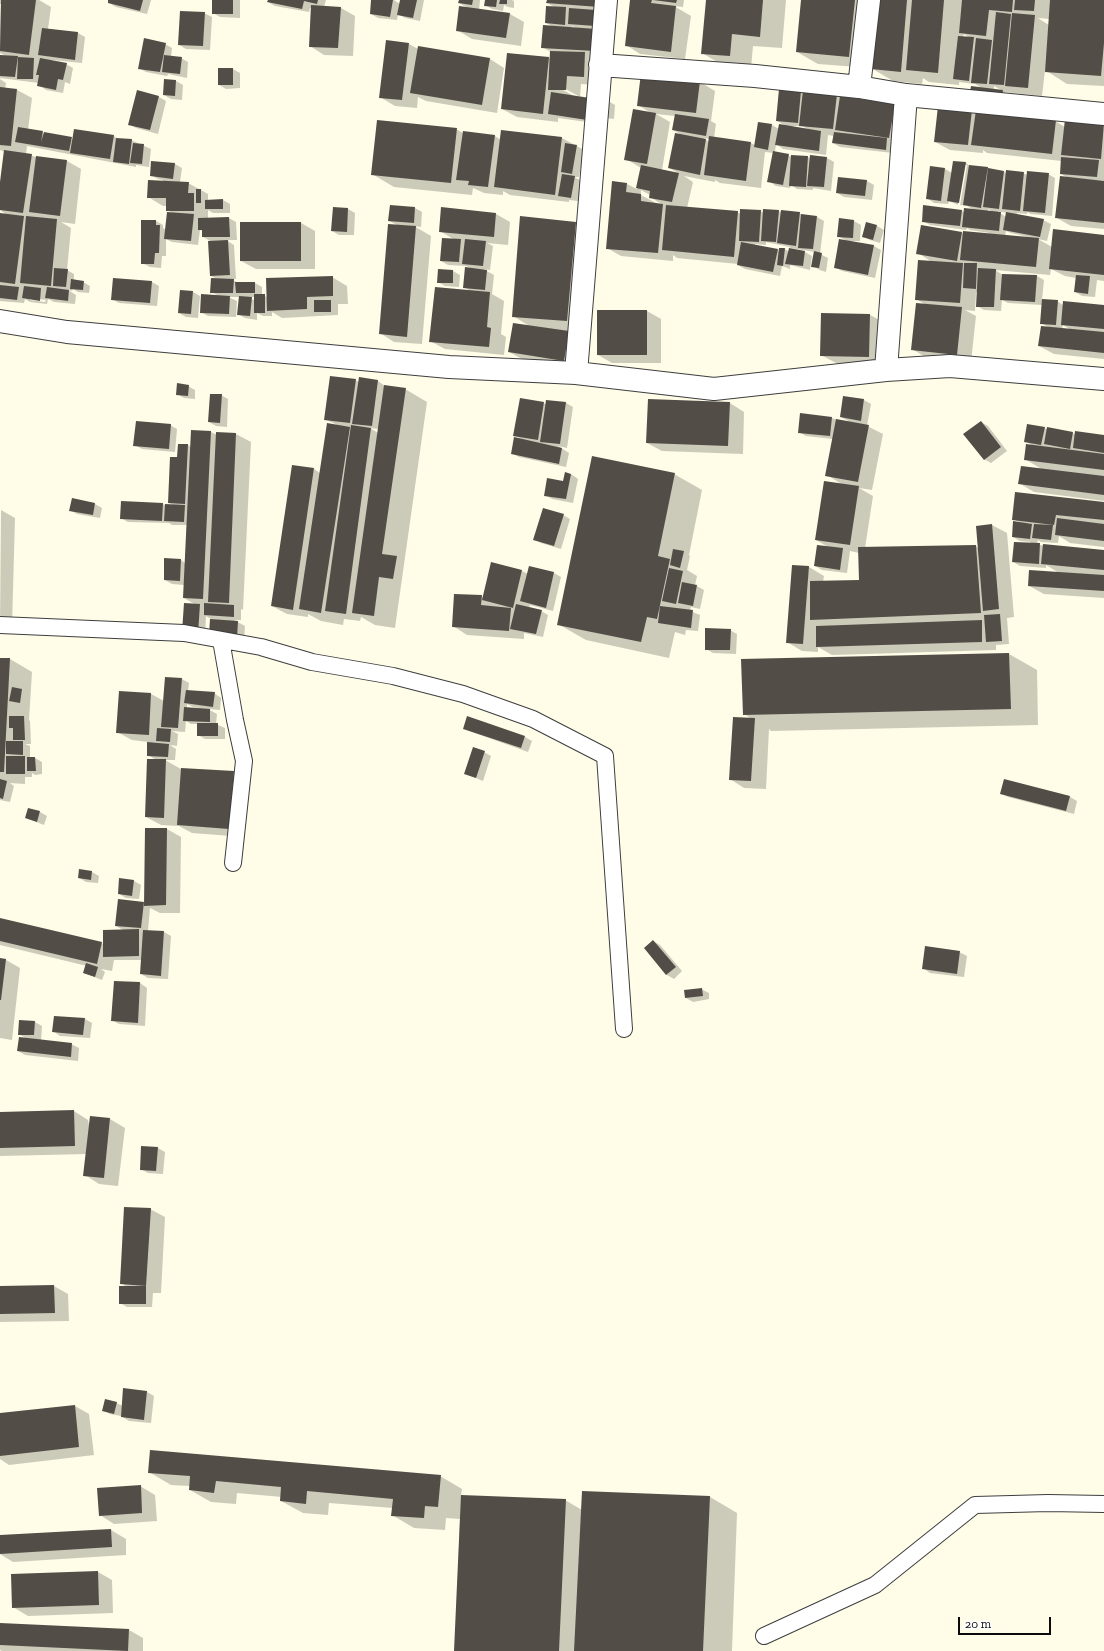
<!DOCTYPE html>
<html>
<head>
<meta charset="utf-8">
<style>
	body { margin:0 }
	#map { position:relative; width:1104px; height:1651px; overflow:hidden; background:#fffde8; font-family:"Zilla Slab",serif }
	canvas { display:block }
	.scale { position:absolute; left:958px; top:1617px; width:93px; height:18px; box-sizing:border-box; border:2px solid #0b0b0b; border-top:0; padding-left:5px; font-size:12px; line-height:14px; white-space:nowrap; color:#0b0b0b; -webkit-text-stroke:3px #fff; paint-order:stroke }
</style>
</head>
<body>
<div id="map">
<canvas width="1104" height="1651"></canvas>
<div class="scale">20 m</div>
</div>
<script>
const g = document.querySelector('canvas').getContext('2d');
g.lineJoin = 'round';
function fill(path, color) {
  g.fillStyle = color;
  g.fill(path, 'evenodd');
}
function shape(rows) {
  const path = new Path2D();
  for (const r of rows) {
    path.moveTo(r[0], r[1]);
    for (let i = 2; i < r.length; i += 2) path.lineTo(r[i], r[i + 1]);
  }
  return path;
}
function trace(path, color, width, dash) {
  g.strokeStyle = color;
  g.lineWidth = width;
  g.lineCap = dash ? 'butt' : 'round';
  g.setLineDash(dash || []);
  g.stroke(path);
}
const shadow = shape([
	[0,0,39,0,51,7,48,29,78,33,85,37,82,63,52,60,52,61,66,64,73,68,70,84,65,82,63,93,46,90,39,85,39,83,0,78,0,55,6,56,0,53,1,4,0,4],
	[109,0,151,0,147,14,116,7,109,3],
	[213,0,240,0,240,18,220,17,213,13],
	[269,0,326,0,324,7,341,8,355,16,353,56,324,55,310,46,311,8,310,8,309,12,275,6,268,2],
	[372,0,394,0,400,4,401,0,424,0,420,21,405,18,398,14,397,20,378,18,371,14],
	[460,0,480,0,479,10,510,14,524,22,521,46,472,39,457,30,468,8,459,3],
	[486,0,512,0,514,1,514,8,508,7,504,5,503,11,492,9,485,5],
	[548,0,614,0,598,85,581,84,580,98,594,123,558,118,558,122,517,117,502,109,508,54,550,58,551,52,542,47,554,27,546,23,556,8,547,3],
	[572,26,578,29,572,28],
	[562,87,580,97,576,97,561,89],
	[631,0,684,0,683,7,674,6,691,16,685,59,640,54,626,45],
	[707,0,786,0,782,48,753,46,751,68,724,66,702,53],
	[802,0,1104,0,1104,86,1067,84,1045,70,1042,96,1004,92,1010,95,978,102,982,88,975,84,959,82,959,85,929,82,923,78,922,84,893,81,871,68,818,64,797,52],
	[1038,18,1050,19,1049,25,1044,22],
	[964,34,970,38,963,37],
	[994,86,1003,91,994,90],
	[204,13,212,17,210,50,186,49,179,45],
	[165,44,172,48,171,57,181,58,188,62,187,78,168,74,167,76,146,72,139,68],
	[409,44,418,49,490,59,504,68,497,113,426,101,418,97,417,108,395,106,380,97],
	[233,69,240,73,240,88,226,89,219,85],
	[0,79,6,83,5,89,17,90,32,98,28,130,73,140,75,130,114,136,118,139,131,140,151,149,149,167,136,165,136,167,27,146,26,154,36,157,67,161,81,169,75,224,61,222,71,228,67,270,74,274,74,280,83,282,90,286,89,293,78,292,73,289,72,291,68,290,76,295,75,304,54,302,48,299,47,304,30,302,25,299,24,303,0,301,0,214,7,215,0,210,0,189,5,152,0,150],
	[30,298,46,300,45,302,30,300],
	[176,81,183,85,182,100,171,99,164,95],
	[700,82,715,91,711,121,716,124,714,138,751,143,755,145,772,125,779,129,786,126,777,121,801,92,804,94,837,95,841,97,894,105,893,153,840,147,833,143,834,136,828,135,826,155,783,149,776,144,775,152,792,157,808,157,811,159,827,158,834,162,831,191,813,188,813,190,797,189,791,185,790,188,776,186,769,181,774,153,765,152,761,188,720,183,715,180,715,182,684,176,693,182,687,208,737,212,741,214,760,211,764,213,779,211,782,213,799,213,803,215,817,217,824,221,820,254,828,258,826,272,820,270,812,266,815,252,790,248,790,249,805,252,812,256,810,270,790,265,790,269,782,266,780,276,745,269,738,265,738,264,677,258,673,255,673,261,621,256,607,248,627,184,637,189,641,168,626,159,651,113,638,105],
	[656,114,675,116,673,130,683,136,669,168,678,173,662,170,670,122],
	[793,126,802,126,808,129,793,127],
	[703,138,710,139,709,142],
	[641,190,650,195,650,197,663,205,656,203,641,195],
	[766,242,790,247,789,252,785,249,780,251,755,246,755,244,766,245],
	[159,97,166,101,158,134,136,128,129,124],
	[608,101,615,105,614,119,606,118],
	[972,111,976,113,1055,121,1065,127,1104,124,1104,229,1071,226,1057,218,1068,178,1061,174,1062,161,987,153,983,150,983,153,950,150,935,142],
	[456,129,463,133,495,136,501,140,562,138,584,150,579,177,574,177,582,181,578,201,569,200,569,202,510,195,503,191,503,195,484,193,473,188,472,195,394,187,372,174],
	[152,162,175,164,182,168,180,182,188,183,208,194,208,200,223,200,230,204,230,213,213,213,208,210,208,219,229,218,236,222,237,240,226,240,234,245,236,279,231,279,238,283,255,283,262,287,262,295,267,297,332,277,347,286,348,304,338,304,338,315,282,318,272,312,272,316,263,316,257,313,257,320,245,318,238,314,240,297,228,297,237,301,236,317,208,316,201,312,219,296,211,292,217,279,211,276,212,242,203,237,203,231,200,230,198,245,172,242,166,239,166,256,162,256,161,268,150,267,142,263,142,221,156,221,163,225,163,228,166,230,172,213,167,210,167,206,163,206,148,197,163,182,163,180,158,179,151,175],
	[249,297,255,297,255,301],
	[966,163,970,166,987,168,1007,173,1023,173,1027,175,1048,174,1055,178,1052,216,1031,214,1027,212,1027,214,1017,213,1017,215,1043,220,1051,224,1047,241,1038,239,1052,247,1104,236,1104,281,1097,280,1095,297,1082,296,1075,292,1076,278,1065,276,1051,269,1050,275,995,270,1003,275,1037,276,1044,280,1042,300,1057,301,1063,305,1104,306,1104,359,1054,354,1039,346,1048,327,1041,323,1042,305,1008,303,1002,300,1001,311,984,310,977,306,978,292,976,292,975,311,965,310,976,316,971,362,927,358,912,349,926,305,916,299,932,262,918,253,962,233,989,234,989,233,970,230,967,228,966,230,930,225,923,221,962,211,965,213,974,210,967,206,960,205,967,165,964,165,958,205,949,201,948,204,934,203,927,198,931,168,945,169,952,173],
	[988,209,995,213,988,212],
	[997,211,1007,213,1006,217],
	[1006,231,1011,233,1028,237,1028,238,1005,236],
	[1063,325,1071,330,1062,329],
	[839,178,867,181,874,185,872,200,844,197,837,193],
	[391,206,415,208,422,212,421,227,414,226,431,236,422,344,394,342,380,333,397,225,389,221],
	[334,208,348,209,355,213,354,235,339,235,332,231],
	[496,214,510,222,508,245,487,243,493,246,490,270,483,269,494,275,492,294,504,301,501,334,506,337,504,355,445,349,430,341,470,291,464,287,473,269,466,266,448,265,441,261,455,240,440,231],
	[840,219,854,221,861,225,860,241,852,241,852,242,874,246,881,250,875,278,842,271,835,267,847,241,838,236],
	[301,223,315,231,315,269,256,269,241,261],
	[576,223,597,235,578,369,524,360,509,352,531,327,513,316],
	[866,223,877,226,884,230,880,243,870,240,863,236],
	[453,271,460,275,459,287,445,286,438,282],
	[114,279,152,282,159,286,157,306,119,303,112,299],
	[193,292,200,296,198,318,186,317,179,313],
	[647,311,661,319,661,363,612,363,598,355],
	[822,314,870,315,885,323,884,364,836,363,821,355],
	[355,380,359,382,378,381,385,386,405,389,427,402,395,628,375,625,361,617,360,621,344,619,343,625,321,621,308,614,308,617,287,614,272,606,314,469,320,473,337,425,325,419],
	[370,428,379,429,378,433],
	[188,386,195,390,195,399,184,398,177,394],
	[221,395,228,399,227,427,216,426,209,422],
	[844,397,864,400,871,404,867,426,883,434,872,490,859,488,873,496,865,548,976,546,979,549,977,526,992,525,1007,533,1014,617,1007,618,1009,644,996,645,996,650,832,655,818,647,818,652,802,651,787,642,793,566,809,567,824,576,823,582,860,581,859,553,850,551,847,573,822,570,815,566,828,547,816,540,843,485,827,475,833,439,806,436,799,432,801,414,832,418,837,420,850,422,841,417],
	[520,399,546,404,547,401,566,403,573,407,567,448,558,446,569,453,566,467,519,457,512,453,521,439,514,435],
	[730,403,744,412,743,454,662,451,647,443],
	[981,422,988,426,1007,451,991,463,984,459],
	[170,425,177,429,175,452,142,449,135,445],
	[1044,428,1048,430,1048,428,1075,434,1104,436,1104,501,1034,492,1019,483,1043,470,1025,459,1033,446,1025,441],
	[211,432,217,435,217,433,236,434,251,442,243,610,241,609,241,620,234,620,245,626,244,641,210,635,211,619,206,616,205,637,190,636,196,605,184,598,184,585,172,584,165,580,181,560,185,563,187,525,172,525,169,523,128,522,121,518,163,504,166,506,175,506,169,503,178,458,179,445,188,445,191,447],
	[571,474,578,479,573,503,552,499,545,495,563,483],
	[674,474,702,490,689,555,690,556,687,570,697,576,695,585,704,590,700,609,691,607,690,611,700,615,698,631,686,630,685,635,675,632,669,658,586,640,558,624],
	[73,499,95,504,102,508,100,518,77,514,70,510],
	[1104,503,1104,547,1070,543,1059,536,1058,543,1041,542,1038,540,1037,544,1044,546,1104,551,1104,598,1044,594,1029,586,1059,573,1046,565,1046,568,1020,566,1013,562,1031,542,1020,541,1013,537,1021,523,1013,519],
	[1,510,15,518,12,626,0,626],
	[563,515,570,519,561,549,541,543,534,539],
	[492,563,522,571,528,574,554,573,561,577,553,611,530,605,529,608,541,611,548,615,543,637,524,633,524,639,467,635,453,626,481,596,483,597],
	[730,630,737,634,736,654,713,653,706,649],
	[1009,654,1037,670,1038,725,771,731,769,729,766,789,744,788,730,779,752,719,744,714,742,660],
	[0,659,10,659,32,672,29,720,30,721,31,744,25,744,30,746,30,758,35,758,42,762,42,774,35,775,32,773,32,777,25,777,25,784,10,783,14,786,10,802,0,800],
	[182,679,189,683,188,691,214,693,221,698,220,710,208,709,217,714,216,724,225,728,225,739,205,739,198,735,198,724,191,724,186,721,185,732,172,731,178,734,177,746,170,745,176,749,175,760,165,760,181,769,233,772,248,781,244,837,192,833,179,826,161,825,146,817,156,760,148,755,148,742,132,740,117,732,151,694,164,701],
	[187,704,193,707,199,708,199,709,187,709],
	[468,718,525,737,532,741,528,752,472,732,464,728],
	[484,752,491,756,483,781,466,774],
	[1004,780,1070,797,1077,801,1074,814,1008,797,1001,793],
	[40,812,47,816,44,825,26,818],
	[167,829,181,837,180,913,160,913,150,908,148,931,164,932,171,936,168,979,148,978,141,974,142,960,114,960,112,971,101,969,105,972,102,980,84,973,87,966,0,945,0,919,104,944,125,931,116,926,143,903,145,904],
	[92,872,99,876,98,883,86,882,79,878],
	[134,881,141,885,139,899,126,898,119,894],
	[653,941,660,945,682,971,674,979,667,975,645,948],
	[959,952,967,956,964,977,930,973,923,968],
	[0,959,6,960,20,968,12,1040,0,1038],
	[115,982,140,983,147,988,145,1026,119,1024,112,1020],
	[701,989,709,993,709,999,693,1002,686,998],
	[85,1019,92,1023,90,1038,60,1036,53,1031],
	[35,1022,42,1026,41,1041,71,1044,79,1048,78,1061,25,1055,18,1051,27,1039,19,1034],
	[74,1111,88,1120,89,1125,90,1125,91,1117,110,1119,125,1128,118,1186,99,1184,85,1175,87,1154,0,1156,0,1113],
	[158,1148,165,1152,163,1174,148,1173,141,1169],
	[150,1209,165,1217,161,1293,153,1293,152,1307,127,1307,120,1303,127,1287,121,1283],
	[54,1286,68,1294,69,1321,0,1322,0,1287],
	[147,1392,154,1396,151,1423,129,1421,121,1416,110,1414,103,1410,116,1403,123,1406],
	[75,1406,89,1414,94,1455,9,1465,0,1459,0,1414],
	[149,1472,440,1476,462,1489,461,1496,565,1500,582,1510,710,1497,737,1513,732,1651,455,1651,460,1519,446,1518,445,1530,414,1528,392,1515,393,1508,329,1503,328,1515,303,1513,281,1501,282,1497,237,1493,236,1504,211,1502,190,1490,190,1486,171,1485],
	[140,1486,155,1495,157,1521,114,1524,100,1515],
	[111,1530,126,1539,126,1555,13,1562,0,1554,0,1536],
	[98,1572,112,1580,113,1613,28,1616,13,1607],
	[0,1624,129,1630,143,1638,143,1651,2,1651,0,1650]
]);
const building = shape([
	[1,0,36,0,29,55,0,51],
	[108,0,143,0,140,11,108,3],
	[212,0,233,0,233,14,212,14],
	[268,0,318,0,317,4,304,1,302,9,267,2],
	[371,0,393,0,390,17,370,14],
	[400,0,417,0,413,18,397,15],
	[459,0,473,0,472,5,458,3],
	[485,0,497,0,496,7,484,6],
	[500,0,507,0,507,4,499,4],
	[547,0,599,0,599,7,546,3],
	[630,0,652,0,651,3,676,6,671,52,625,46],
	[653,0,677,0,676,3],
	[706,0,763,0,760,37,732,34,730,56,701,54],
	[801,0,855,0,849,57,796,52],
	[877,0,907,0,901,72,871,69],
	[912,0,944,0,938,73,906,70],
	[962,0,1013,0,1012,12,989,10,986,36,959,33],
	[1015,0,1035,0,1034,11,1014,10],
	[1050,0,1104,0,1104,43,1101,76,1045,72],
	[311,5,341,7,338,48,309,47],
	[459,6,510,13,506,38,456,31],
	[546,6,566,7,565,25,545,23],
	[569,8,596,10,595,26,568,24],
	[180,11,205,12,203,46,178,45],
	[996,12,1011,14,1004,85,989,84],
	[1012,13,1035,15,1028,88,1005,86],
	[543,25,596,29,595,51,541,48],
	[42,28,78,32,75,60,38,55],
	[958,36,974,37,969,81,953,79],
	[144,38,166,43,160,72,138,69],
	[976,38,992,40,987,84,971,83],
	[386,40,409,43,402,100,379,98],
	[418,46,490,58,482,105,410,93],
	[550,51,585,52,584,77,567,76,566,90,548,90],
	[507,53,549,57,543,114,501,109],
	[0,55,18,56,15,77,0,76],
	[164,55,182,57,180,74,162,72],
	[18,57,34,58,33,79,17,79],
	[40,58,67,63,63,80,58,79,56,90,37,86,39,75,36,75],
	[218,68,233,68,233,85,218,85],
	[641,73,700,81,696,113,637,106],
	[164,79,176,80,175,96,163,95],
	[971,86,1003,90,1001,102,969,98],
	[0,87,17,89,11,146,0,145],
	[779,89,801,91,798,123,776,121],
	[137,90,159,96,150,130,128,125],
	[803,90,837,94,833,129,799,126],
	[551,92,590,98,587,120,548,114],
	[840,96,895,104,889,138,835,130],
	[938,106,972,110,968,145,934,142],
	[633,109,656,113,647,164,624,160],
	[976,110,1056,120,1052,154,971,145],
	[675,114,709,119,706,136,672,130],
	[1065,119,1104,123,1101,159,1061,155],
	[377,120,457,128,451,183,371,175],
	[758,122,772,124,768,150,754,147],
	[779,124,821,131,819,151,775,145],
	[18,127,43,131,41,142,44,132,72,137,69,151,15,142],
	[74,129,114,135,110,159,70,153],
	[501,130,562,137,555,195,494,187],
	[463,131,495,135,488,187,468,185,469,181,456,180],
	[834,132,887,138,886,150,832,143],
	[675,133,706,139,700,175,668,168],
	[709,136,751,142,746,181,704,175],
	[116,138,132,139,129,164,113,162],
	[133,143,144,144,142,164,130,163],
	[565,143,577,145,572,174,561,172],
	[4,150,32,154,23,213,0,210,0,182],
	[773,151,789,154,783,185,767,182],
	[791,155,808,156,806,187,789,186],
	[810,155,827,157,824,187,807,186],
	[36,156,67,160,60,216,29,212],
	[1061,157,1099,160,1097,177,1060,174],
	[151,161,175,163,173,179,150,176],
	[953,161,966,162,959,203,947,201],
	[641,165,679,173,672,202,649,198,650,191,636,188],
	[969,165,988,167,981,208,963,205],
	[930,166,945,168,941,201,926,199],
	[988,168,1004,171,999,209,983,207],
	[1006,170,1024,172,1020,211,1002,209],
	[1027,171,1049,173,1045,213,1023,211],
	[562,174,575,176,571,198,558,196],
	[1060,176,1104,181,1104,223,1055,218],
	[838,177,867,180,865,196,836,193],
	[148,180,189,182,188,193,194,193,194,211,166,211,166,198,147,198],
	[612,181,627,183,626,192,641,194,641,201,663,204,658,253,606,249],
	[196,189,201,189,201,203,196,203],
	[223,199,223,209,205,209,205,200],
	[390,205,415,207,414,223,388,221],
	[666,205,738,211,734,257,662,250],
	[923,205,962,210,960,226,922,222],
	[333,207,348,208,347,232,331,231],
	[441,207,496,213,494,237,439,232],
	[964,208,1001,212,999,231,962,227],
	[740,209,761,210,759,242,739,241],
	[763,209,779,210,776,242,761,241],
	[781,210,800,212,796,246,777,243],
	[167,212,194,214,191,241,164,239],
	[1006,212,1044,219,1040,237,1003,230],
	[0,213,24,216,15,284,0,282],
	[801,214,817,216,813,249,798,248],
	[26,216,57,219,51,286,20,283],
	[520,216,576,222,567,321,512,317],
	[229,217,230,237,202,237,202,230,198,230,198,218],
	[839,218,854,220,853,238,837,237],
	[141,220,156,220,156,225,160,225,159,253,155,253,154,264,141,264],
	[240,222,301,222,301,261,240,261],
	[866,222,877,225,873,240,862,237],
	[388,224,416,226,407,337,379,334],
	[921,225,962,232,957,261,916,254],
	[1053,229,1104,235,1104,275,1049,269],
	[963,231,1039,238,1036,267,960,260],
	[442,238,461,239,459,262,440,261],
	[465,239,486,241,483,266,462,264],
	[839,239,874,245,868,275,834,268],
	[228,240,230,275,210,276,208,241],
	[741,242,778,249,773,272,737,265],
	[779,248,785,248,783,266,777,265],
	[789,248,805,251,803,266,785,264],
	[814,251,822,253,819,268,811,267],
	[918,260,963,263,960,303,915,300],
	[964,263,977,263,976,289,963,288],
	[465,267,487,270,485,290,463,288],
	[54,268,68,269,66,287,53,286],
	[978,268,996,269,994,307,976,307],
	[438,269,453,270,453,283,437,283],
	[1002,274,1037,275,1035,302,1000,300],
	[1076,275,1090,276,1088,294,1074,292],
	[333,276,333,296,307,297,307,309,267,311,266,278],
	[113,278,152,281,150,303,111,300],
	[211,278,234,279,233,293,210,293],
	[71,279,84,281,83,290,70,289],
	[235,282,255,282,255,293,236,293],
	[0,285,19,287,17,300,0,298],
	[24,286,41,288,40,301,22,298],
	[47,287,69,290,68,301,45,298],
	[435,287,490,292,487,327,491,328,489,347,429,342],
	[180,290,193,291,191,314,178,313],
	[201,294,230,296,229,314,200,313],
	[254,294,265,294,265,313,254,313],
	[239,296,252,297,250,316,237,315],
	[1042,299,1058,300,1056,325,1040,324],
	[314,300,331,300,331,312,314,312],
	[1063,301,1104,305,1104,329,1061,325],
	[916,303,962,307,957,355,911,350],
	[597,310,647,310,647,355,597,355],
	[821,313,870,314,869,357,820,356],
	[513,323,569,331,564,361,508,352],
	[1041,326,1104,332,1104,353,1038,346],
	[330,376,356,379,350,423,324,420],
	[359,377,378,380,372,426,352,424],
	[177,383,189,385,188,396,176,395],
	[384,385,406,388,382,554,397,556,393,579,379,577,374,616,352,613],
	[210,394,222,394,220,423,208,422],
	[843,396,864,399,861,421,840,417],
	[520,398,544,402,538,440,513,436],
	[648,399,730,402,728,446,646,443],
	[546,400,566,402,560,444,540,442],
	[800,413,832,417,830,436,798,433],
	[836,419,869,425,858,482,825,476],
	[136,421,171,424,169,449,133,446],
	[981,421,1001,447,984,460,963,434],
	[327,423,350,427,321,613,299,609],
	[1027,424,1045,427,1041,445,1024,442],
	[351,425,371,428,346,614,325,611],
	[1047,427,1073,432,1070,449,1044,444],
	[191,430,211,431,203,599,183,598],
	[1075,431,1104,435,1104,453,1073,448],
	[216,432,236,433,229,603,208,602],
	[514,437,562,448,559,464,511,454],
	[178,444,188,444,185,504,168,503,170,457,177,457],
	[1026,444,1104,454,1104,470,1024,460],
	[592,456,675,473,658,556,670,559,657,619,647,617,641,642,557,625],
	[292,465,314,468,293,610,271,606],
	[1021,466,1104,476,1104,495,1018,484],
	[565,472,571,474,566,499,544,496,547,478,563,481],
	[824,481,859,486,850,545,815,540],
	[1015,492,1104,502,1104,520,1056,515,1054,525,1012,520],
	[72,498,95,503,93,515,69,511],
	[121,501,163,503,162,521,120,519],
	[165,504,185,505,184,522,164,521],
	[543,508,564,514,554,546,533,540],
	[1057,518,1104,524,1104,541,1055,535],
	[1013,521,1032,524,1030,539,1012,537],
	[992,524,999,609,983,611,976,526],
	[1034,524,1053,525,1051,540,1032,538],
	[1014,542,1040,543,1039,564,1012,562],
	[1043,544,1104,550,1104,570,1041,564],
	[817,545,843,548,840,570,814,566],
	[976,545,981,613,810,620,810,581,859,580,858,547],
	[673,549,684,551,680,568,670,565],
	[164,558,181,559,180,581,164,580],
	[491,562,522,570,513,608,482,600],
	[792,565,809,566,803,644,786,643],
	[529,566,554,572,546,608,520,601],
	[669,568,683,571,676,604,662,601],
	[1029,570,1104,575,1104,591,1028,586],
	[682,582,697,585,693,606,678,603],
	[454,594,482,595,481,605,511,608,509,631,452,627],
	[184,603,200,604,198,634,182,632],
	[204,603,234,605,234,617,204,615],
	[516,604,542,610,536,634,510,629],
	[660,606,693,610,691,628,658,623],
	[1000,614,1002,641,986,642,984,615],
	[210,619,238,621,237,638,209,635],
	[982,620,982,642,816,647,816,626],
	[705,628,731,629,730,650,705,650],
	[1009,653,1011,709,743,715,741,659],
	[0,658,10,658,4,772,0,772],
	[165,677,182,678,178,728,161,727],
	[12,687,22,689,20,703,9,701],
	[186,690,215,692,213,707,184,703],
	[119,691,151,693,149,735,116,733],
	[184,707,210,709,210,722,183,721],
	[9,716,24,716,25,740,13,740,13,728,9,728],
	[467,716,525,736,521,748,463,729],
	[733,717,755,718,751,781,729,780],
	[197,723,218,723,218,736,197,736],
	[157,728,171,729,170,742,156,741],
	[6,741,23,741,23,755,6,754],
	[147,742,169,744,168,757,147,756],
	[473,747,485,751,476,778,464,774],
	[6,756,25,756,25,774,6,774],
	[27,757,35,757,36,771,27,771],
	[147,759,166,759,164,818,145,817],
	[181,768,234,771,229,829,177,825],
	[0,779,7,781,3,799,0,798],
	[1004,779,1070,796,1066,811,1000,794],
	[28,808,40,811,37,822,25,818],
	[145,828,167,828,166,905,144,906],
	[79,869,92,871,91,880,78,878],
	[119,878,134,880,132,896,118,894],
	[118,899,144,902,141,928,115,926],
	[0,918,102,942,97,964,0,941],
	[139,929,139,956,103,957,103,930],
	[143,930,164,931,161,976,140,974],
	[653,940,676,967,666,975,644,948],
	[925,946,960,951,957,974,922,969],
	[0,958,6,959,1,1000,0,1000],
	[86,963,98,967,95,977,83,973],
	[114,981,140,982,138,1023,111,1021],
	[702,988,703,996,685,998,684,990],
	[54,1016,85,1018,83,1035,52,1032],
	[19,1020,35,1021,34,1035,18,1035],
	[19,1037,72,1043,71,1057,17,1051],
	[74,1110,75,1146,0,1148,0,1112],
	[90,1116,110,1118,104,1178,83,1176],
	[141,1146,158,1147,156,1171,140,1170],
	[124,1207,151,1208,146,1286,120,1284],
	[54,1285,55,1313,0,1314,0,1286],
	[119,1286,146,1286,146,1304,119,1304],
	[123,1388,147,1391,144,1420,121,1417],
	[105,1399,117,1402,114,1414,102,1411],
	[75,1405,79,1447,0,1456,0,1413],
	[150,1450,441,1475,438,1507,425,1506,424,1518,391,1516,393,1499,307,1491,306,1504,280,1501,281,1487,216,1481,214,1493,189,1490,190,1476,148,1473],
	[141,1485,142,1513,99,1516,97,1488],
	[582,1491,710,1496,703,1651,574,1651],
	[461,1495,566,1499,559,1651,454,1651],
	[111,1529,112,1547,0,1554,0,1535],
	[98,1571,99,1605,12,1608,11,1574],
	[0,1623,129,1629,128,1651,0,1645]
]);
const service = shape([
	[0,625,184,633,261,647,312,662,393,676,463,694,533,719,605,756,624,1029],
	[221,640,235,720,244,761,233,863],
	[764,1636,875,1585,975,1505,1048,1503,1104,1504]
]);
const minor = shape([
	[600,65,755,76,859,87,906,95],
	[859,87,869,0],
	[0,321,67,332,449,367,576,373,714,389,886,370,950,366,1104,379],
	[886,370,906,95,1104,114],
	[576,373,606,0]
]);
fill(shadow, '#0003');
fill(building, '#534d47');
trace(service, '#3e3e3e', 18);
trace(minor, '#3e3e3e', 24);
trace(service, '#fff', 16);
trace(minor, '#fff', 22);
</script>
</body>
</html>
